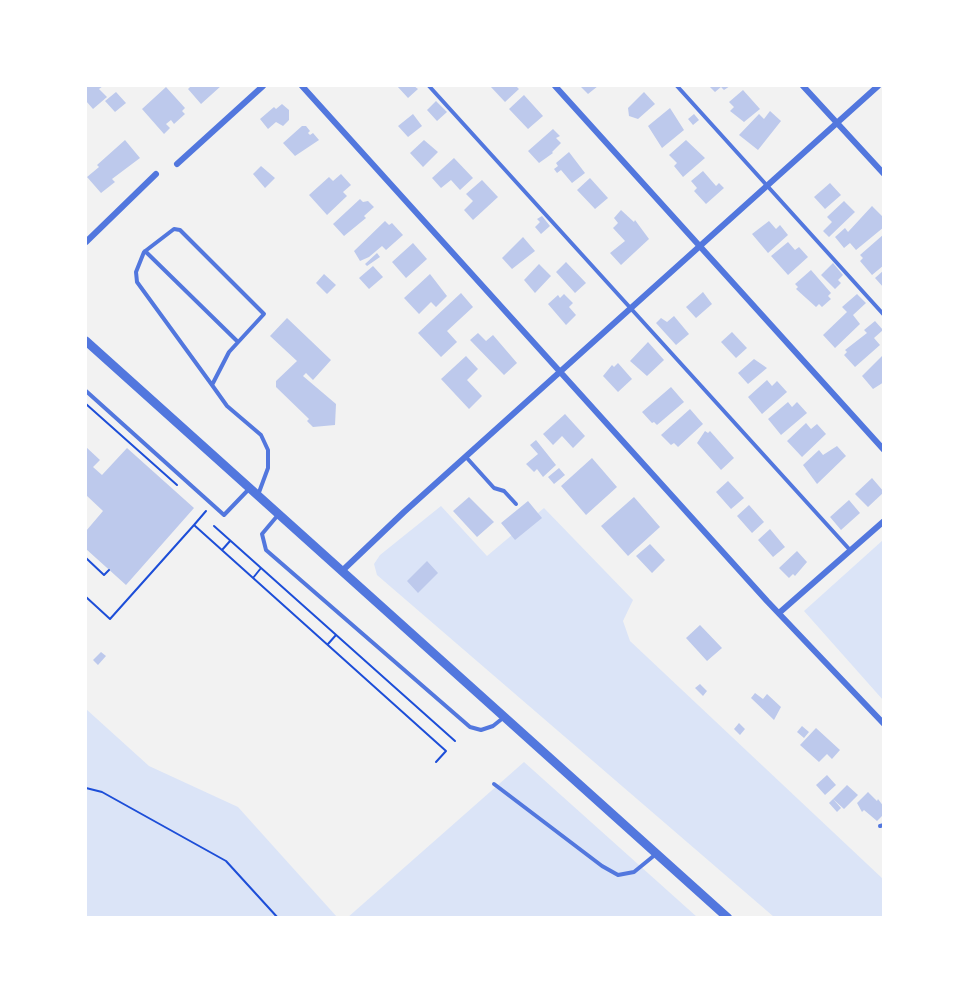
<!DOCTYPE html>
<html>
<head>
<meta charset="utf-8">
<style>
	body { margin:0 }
	#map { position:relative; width:969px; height:1003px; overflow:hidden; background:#f2f2f2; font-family:"PT Sans",sans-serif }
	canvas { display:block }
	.frame { position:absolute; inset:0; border:87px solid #fff; pointer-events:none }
</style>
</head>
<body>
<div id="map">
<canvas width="969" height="1003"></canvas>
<div class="frame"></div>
</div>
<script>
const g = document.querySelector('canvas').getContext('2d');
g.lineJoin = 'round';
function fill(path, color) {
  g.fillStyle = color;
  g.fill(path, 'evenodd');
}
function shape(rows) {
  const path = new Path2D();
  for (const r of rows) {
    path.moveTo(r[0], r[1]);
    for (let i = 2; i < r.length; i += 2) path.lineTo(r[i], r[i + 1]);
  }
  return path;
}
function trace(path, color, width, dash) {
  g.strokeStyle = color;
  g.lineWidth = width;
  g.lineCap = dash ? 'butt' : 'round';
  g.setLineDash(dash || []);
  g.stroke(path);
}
const green = shape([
	[441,506,487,556,544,508,633,600,623,621,630,641,883,879,883,917,774,917,377,575,374,564,380,555],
	[883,540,883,700,804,611],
	[86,709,149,766,238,807,337,917,86,917],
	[524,762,697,917,347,918]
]);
const building = shape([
	[86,86,103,86,99,89,107,97,93,109,86,101],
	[191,86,221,86,201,104,188,89],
	[397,86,414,86,418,89,408,98],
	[490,86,516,86,519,89,505,102],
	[580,86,598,86,588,94],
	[709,86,730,86,724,90,721,87,715,92],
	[166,87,185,108,182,111,185,114,174,124,171,120,166,124,170,128,164,134,142,109],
	[743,90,760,109,744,122,730,111,734,107,729,102],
	[116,92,126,103,115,112,105,101],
	[644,92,655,104,638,119,629,116,628,108],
	[524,95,543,116,528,129,509,109],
	[436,101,447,112,437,121,427,110],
	[282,104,289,110,289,120,283,126,276,122,268,129,260,119,274,107,276,109],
	[670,108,684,130,662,148,648,126],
	[770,111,781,121,758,150,739,135,759,114,764,119],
	[413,114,422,126,408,137,398,126],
	[694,114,699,120,693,125,688,119],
	[302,126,306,126,310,131,308,133,310,135,313,133,319,140,295,156,283,143],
	[553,129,560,136,556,138,561,143,552,152,553,153,539,163,528,151],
	[125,140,140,158,112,179,115,182,101,193,87,177,99,167,97,165],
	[424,140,438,152,423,167,410,153],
	[686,140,705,158,683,177,674,166,677,163,669,155],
	[569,152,585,173,572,183,561,170,557,173,554,169,558,166,556,163],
	[454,158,473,178,460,190,451,180,441,188,432,178],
	[261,166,275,178,265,188,253,174],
	[703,171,716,186,719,183,724,188,706,204,694,191,697,188,691,181],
	[341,174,351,185,343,192,347,196,327,215,309,195,329,177,333,181],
	[590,178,608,198,595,209,577,190],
	[482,180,498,197,473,220,464,210,473,201,466,194],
	[830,183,841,195,825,209,814,197],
	[360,199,363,202,368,201,374,207,364,216,366,218,344,236,333,224],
	[844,201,855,212,829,237,823,231,832,222,827,217],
	[872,206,883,217,884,227,856,250,850,243,844,248,835,237,845,228,848,232],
	[621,210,634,222,635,220,649,239,621,265,610,253,625,241,613,228,618,223,614,218],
	[542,216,550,226,541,234,535,227,540,222,537,219],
	[385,221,389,225,392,223,403,235,386,250,382,246,369,257,360,261,354,251],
	[769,221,776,229,780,225,788,235,768,253,752,234],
	[884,234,884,265,872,275,860,261,863,258,860,255],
	[523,237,535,251,512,269,502,258],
	[788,242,795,250,799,247,808,257,788,275,771,256],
	[413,243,427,259,406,278,392,262],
	[377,253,380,257,367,266,365,264],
	[566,262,586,283,575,293,556,272],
	[833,263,843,275,838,280,841,283,835,289,821,275],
	[539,264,551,276,535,293,524,280],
	[373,266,383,277,369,289,359,278],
	[811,270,831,293,828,296,831,299,822,307,819,304,816,307,796,289,798,287,795,284],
	[884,270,884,288,875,278],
	[324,274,336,285,327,294,316,283],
	[430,274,447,296,436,307,431,302,419,314,404,298],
	[703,292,712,304,696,318,686,307],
	[461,293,473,307,447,331,457,342,441,357,418,333],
	[564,294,573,303,569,307,576,315,566,325,548,304,558,295,560,298],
	[857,294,866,303,853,315,860,324,835,348,823,335,847,312,842,307],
	[674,316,689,334,676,345,656,323,661,318,667,322],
	[287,318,331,360,313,380,306,373,303,376,336,404,335,425,313,427,307,421,309,419,276,387,276,381,297,361,270,336],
	[875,321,883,330,874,338,880,345,855,367,844,355,847,352,845,350,867,333,864,330],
	[732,332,747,348,736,358,721,342],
	[478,333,486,341,493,335,517,363,504,375,470,340],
	[648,342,664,360,647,376,630,361],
	[884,354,884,382,873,389,862,376],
	[466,356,478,369,467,380,482,396,469,409,441,379],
	[754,359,767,368,748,384,738,373],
	[618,363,632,379,618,392,603,376,612,365,614,367],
	[767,380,772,386,777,381,787,392,762,414,748,397],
	[671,387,684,402,657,425,654,422,652,423,642,412],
	[788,402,792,407,797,402,807,413,781,435,768,419],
	[690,409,703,424,678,447,674,443,671,445,661,435],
	[565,414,585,436,573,448,562,436,553,445,543,434],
	[806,423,811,429,817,424,826,434,802,457,787,441],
	[705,431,708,433,710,431,734,458,721,470,697,443],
	[536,440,556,465,543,477,537,469,534,472,526,464,538,454,530,445],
	[837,446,846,456,817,484,803,465,819,450,823,455],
	[86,447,100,460,93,467,102,475,127,448,194,508,126,585,86,549,86,531,103,511,86,495],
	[592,458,617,487,586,515,561,486],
	[559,468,565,475,554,484,548,477],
	[872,478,884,492,868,507,855,494],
	[728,481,744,498,731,509,716,492],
	[469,497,494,522,477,537,453,511],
	[634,497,660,527,628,556,601,526],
	[849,500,860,513,841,530,830,517],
	[528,501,542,518,515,540,501,523],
	[749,505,764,522,752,533,737,516],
	[770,529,785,547,773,557,758,540],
	[650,544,665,560,652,573,636,556],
	[797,551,807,562,795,576,793,574,789,578,779,568],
	[427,561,438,573,418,593,407,581],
	[700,625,722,648,707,661,686,638],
	[101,652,106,656,98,665,93,660],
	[700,684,707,691,703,696,695,688],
	[755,693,763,699,767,694,781,707,774,720,751,698],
	[739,723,745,729,740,735,734,729],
	[802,726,809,732,804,738,797,732],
	[816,728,840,750,832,759,827,754,819,762,800,745],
	[827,775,836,785,825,795,816,785],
	[847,785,858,795,844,809,833,799],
	[868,792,877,801,878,799,884,807,882,816,877,821,864,810,862,812,857,803],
	[833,799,841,808,837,812,829,803]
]);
const path = shape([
	[86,404,177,485],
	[194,525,206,511],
	[214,526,455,741],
	[222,550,230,541],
	[86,558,104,575,109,570],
	[253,578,261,568],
	[86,597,110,619,194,525,446,751,436,762],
	[328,644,336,635],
	[86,788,102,792,226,861,278,918]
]);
const service = shape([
	[429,86,850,550],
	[677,86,884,315],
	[145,251,238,342],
	[212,385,137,282,136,272,144,252,174,229,180,230,264,314,229,352,212,385,227,406,261,435,268,450,268,468,258,495],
	[86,391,224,515,249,489],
	[466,457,494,488,504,491,516,504],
	[278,515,262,534,266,550,470,727,481,730,493,726,503,718],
	[494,784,602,866,618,875,634,872,656,854],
	[880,826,884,825]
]);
const minor = shape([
	[302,86,767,601,884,724],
	[555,86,884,450],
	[803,86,884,174],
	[177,164,263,86],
	[86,242,156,174],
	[342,571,404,512,878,86],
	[779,613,884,521]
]);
const tertiary = shape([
	[86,341,728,918]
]);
fill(green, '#dbe4f7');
fill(building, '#bdc9ec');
trace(path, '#1d4ed8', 2);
trace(service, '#5277de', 4);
trace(minor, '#5277de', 6);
trace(tertiary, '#5277de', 9);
</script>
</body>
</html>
